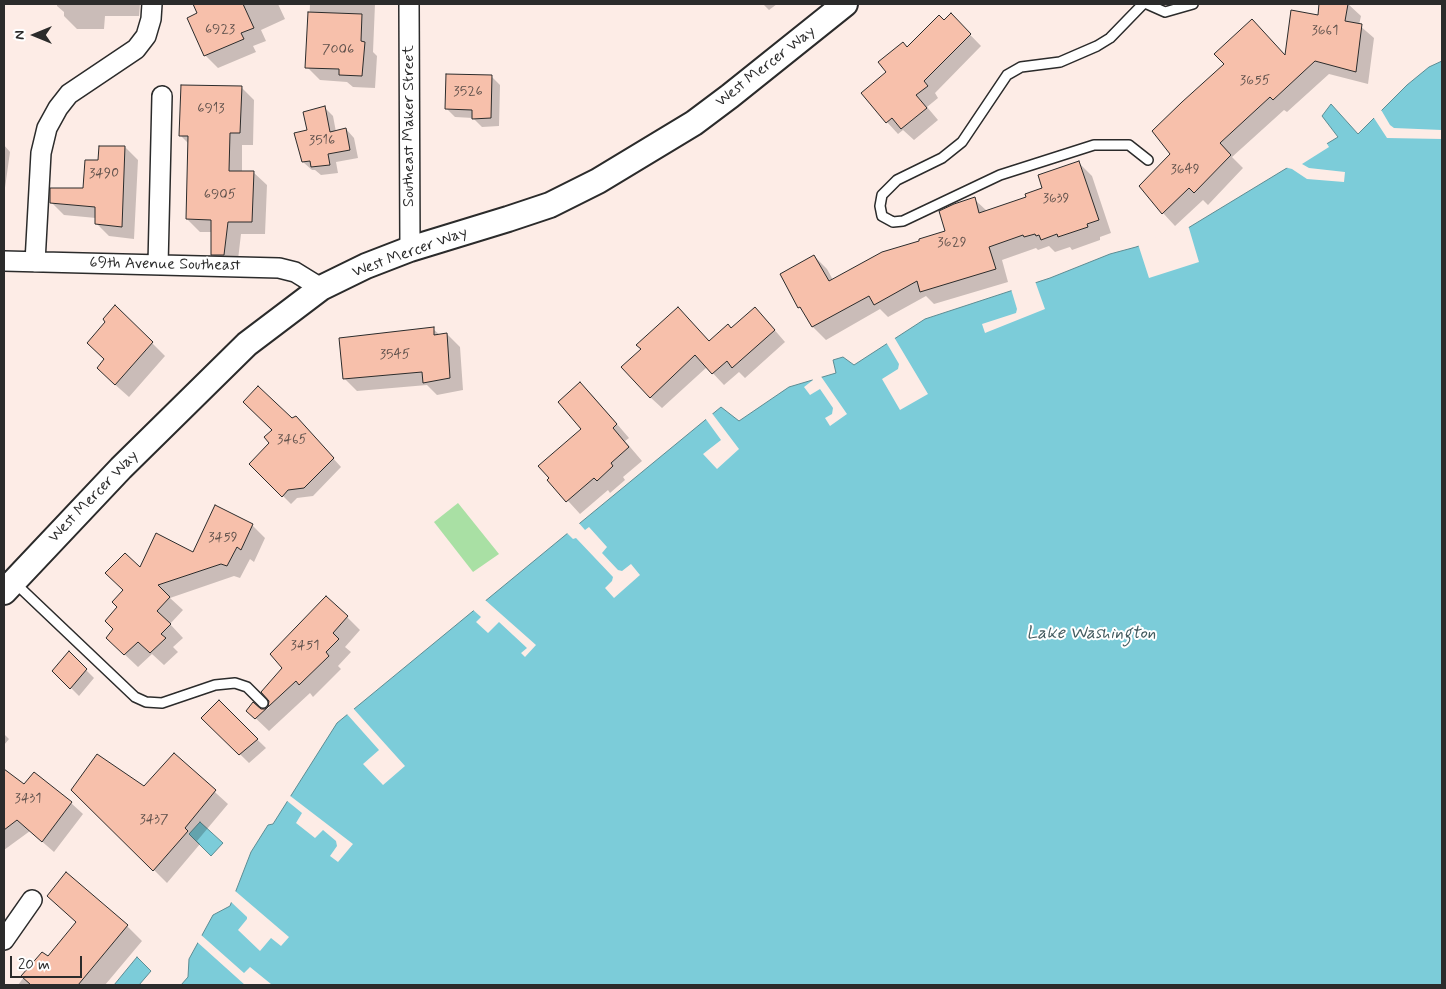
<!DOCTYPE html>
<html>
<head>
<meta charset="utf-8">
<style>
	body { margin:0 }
	#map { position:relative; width:1446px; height:989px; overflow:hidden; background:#fdece6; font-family:Mynerve,sans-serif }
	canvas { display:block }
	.frame { position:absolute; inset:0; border:5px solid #2b2b2b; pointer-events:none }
	.north { position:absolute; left:10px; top:10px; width:50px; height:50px; -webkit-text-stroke:4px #fff; paint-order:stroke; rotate:270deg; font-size:14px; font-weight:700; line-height:20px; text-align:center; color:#2b2b2b }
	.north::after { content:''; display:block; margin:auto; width:18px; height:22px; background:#2b2b2b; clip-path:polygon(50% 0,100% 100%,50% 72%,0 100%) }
	.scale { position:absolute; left:10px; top:956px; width:72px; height:22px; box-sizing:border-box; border:2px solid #2b2b2b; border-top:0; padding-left:6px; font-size:15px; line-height:18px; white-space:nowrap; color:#2b2b2b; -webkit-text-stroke:4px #fff; paint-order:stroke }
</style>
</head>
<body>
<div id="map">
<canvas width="1446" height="989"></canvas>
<div class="frame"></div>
<div class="north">N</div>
<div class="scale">20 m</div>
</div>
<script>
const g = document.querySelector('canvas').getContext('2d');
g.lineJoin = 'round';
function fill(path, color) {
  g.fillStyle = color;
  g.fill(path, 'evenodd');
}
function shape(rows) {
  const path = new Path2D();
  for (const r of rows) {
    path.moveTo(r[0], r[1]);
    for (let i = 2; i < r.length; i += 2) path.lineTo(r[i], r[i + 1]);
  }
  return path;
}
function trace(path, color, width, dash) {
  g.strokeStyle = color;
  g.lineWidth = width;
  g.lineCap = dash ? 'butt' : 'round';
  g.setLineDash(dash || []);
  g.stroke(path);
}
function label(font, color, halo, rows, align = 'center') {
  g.font = font + ' Mynerve,sans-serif';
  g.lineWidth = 4;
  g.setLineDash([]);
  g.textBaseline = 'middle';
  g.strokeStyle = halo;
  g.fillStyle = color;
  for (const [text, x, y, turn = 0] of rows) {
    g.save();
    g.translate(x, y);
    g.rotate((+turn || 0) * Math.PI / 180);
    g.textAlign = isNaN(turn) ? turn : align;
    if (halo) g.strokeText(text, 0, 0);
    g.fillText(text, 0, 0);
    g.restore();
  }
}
const green = shape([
	[458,503,499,554,473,572,434,522]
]);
const water = shape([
	[1442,61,1442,985,181,985,188,977,189,959,213,915,230,906,251,852,268,825,273,824,337,723,721,407,739,421,789,387,836,373,833,360,843,357,854,365,925,319,1050,278,1110,254,1136,247,1188,228,1338,137,1322,116,1331,104,1358,134,1407,85,1429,67,1442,61],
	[200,822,223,843,211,856,189,834,200,822],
	[137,957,151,971,139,985,114,985,137,957]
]);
const pier = shape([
	[1380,108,1390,125,1394,128,1442,130,1442,139,1387,138,1372,115],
	[1326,142,1329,147,1302,164,1309,168,1345,172,1344,182,1307,179,1292,169,1284,167],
	[1188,225,1199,262,1149,278,1138,244],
	[1035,281,1045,309,985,333,982,324,1016,313,1017,309,1011,289],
	[894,337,928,394,900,410,882,379,898,369,899,364,886,342],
	[820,375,847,414,830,426,825,418,832,414,833,408,820,389,810,395,804,387,813,380,812,378],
	[711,412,739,449,717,469,703,454,721,440,705,418],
	[578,522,585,530,589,527,607,547,602,553,618,570,622,571,631,564,640,575,614,598,605,588,612,581,613,577,576,538,573,539,566,532],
	[484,599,536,645,525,657,521,653,527,648,499,622,488,633,476,622,481,617,472,609],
	[352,707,405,766,383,785,363,764,379,750,346,713],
	[289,795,353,844,338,862,330,856,337,846,336,841,323,830,315,838,296,823,302,813,286,800],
	[234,890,289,937,281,946,271,938,260,951,238,930,247,919,247,917,230,901],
	[200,934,244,973,250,967,271,984,245,985,196,941]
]);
const shadow = shape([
	[57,4,140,4,139,16,105,16,104,29,77,29,64,16,64,12,57,6],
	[195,4,278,4,285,19,261,30,266,41,253,46,256,52,218,68,205,55,199,13],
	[310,4,375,4,373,52,377,56,375,88,353,87,347,82,320,80,307,67],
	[763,4,777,4,769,10],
	[1320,4,1348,4,1361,16,1359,25,1374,38,1368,84,1329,74,1287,112,1284,110,1232,157,1243,168,1208,205,1203,200,1175,226,1163,213,1319,16],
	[951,15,981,46,935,93,938,98,927,107,938,120,914,140,903,130,898,134,887,122,888,73,907,48,945,22],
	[491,76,500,85,499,126,482,127,473,118,455,117,446,108],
	[241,87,254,100,253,145,242,145,242,172,253,172,267,185,265,234,241,234,237,268,225,268,212,254,212,232,200,232,187,219,189,144,181,136],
	[325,108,333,116,336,132,346,129,354,138,358,158,336,162,338,173,321,175,315,170,312,170,303,162,308,131],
	[4,145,10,152,4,195],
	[125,147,138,160,134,239,109,236,96,223,96,218,64,215,51,202,85,190,99,162],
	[1079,163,1092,176,1111,233,1100,237,1100,240,1072,250,1070,247,1055,252,1049,246,1038,250,1036,248,1002,260,1008,282,934,304,926,296,888,317,880,309,826,340,813,327,806,314,800,308,781,274,814,256,827,269,833,280,946,232,974,199,987,211,1028,198,1043,189],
	[116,307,165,356,129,397,111,381,105,360,107,322],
	[678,308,710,342,731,330,766,320,785,342,745,378,739,372,724,385,707,367,662,408,650,397,642,349],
	[433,329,440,335,447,334,460,347,463,390,437,395,427,385,357,391,344,378],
	[580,383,593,396,629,438,625,441,642,461,623,477,625,480,610,493,608,490,580,514,549,480,583,429],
	[292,420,304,426,341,467,313,496,297,498,291,504,251,464],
	[252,525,265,538,254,562,250,559,240,578,234,576,170,598,183,610,170,624,183,638,173,647,178,652,164,665,152,654,138,667,121,651,114,629,119,607,140,569,194,553],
	[347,617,360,630,345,647,351,652,338,666,341,669,313,697,310,693,269,731,248,711,265,710,269,708,270,701],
	[69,653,94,678,79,696,54,671],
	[219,702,266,748,249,763,203,718],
	[4,734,9,739,4,745],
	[174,755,228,804,197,841,200,844,167,883,73,789,144,787],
	[4,771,24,786,71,803,83,814,54,852,30,831,4,850],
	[67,874,127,926,142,941,105,985,18,985,24,977,48,958,77,923,48,896]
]);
const building = shape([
	[193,4,243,4,254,28,241,33,244,39,204,56,187,18,197,13,193,4],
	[1319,4,1348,4,1345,21,1362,24,1356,72,1315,61,1273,100,1270,97,1220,143,1231,155,1194,193,1189,188,1162,214,1139,186,1170,154,1152,131,1182,102,1224,64,1214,54,1252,19,1285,55,1291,10,1318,15,1319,4],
	[308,12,362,14,361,41,365,42,362,76,339,75,339,69,305,68,308,12],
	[951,13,971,34,924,81,928,86,916,95,927,108,901,129,892,118,886,123,861,93,886,72,878,62,903,42,907,47,939,15,944,20,951,13],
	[446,74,492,75,491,118,472,119,472,110,445,109,446,74],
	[181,85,242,86,240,133,230,133,229,171,254,171,252,222,228,222,224,255,211,255,211,220,186,219,188,136,179,136,181,85],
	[325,106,330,132,346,128,350,150,328,154,330,165,311,167,310,161,302,162,294,133,307,130,303,112,325,106],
	[99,146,125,146,122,227,95,224,95,207,50,203,50,188,83,188,85,160,98,160,99,146],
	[1079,161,1099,220,1087,224,1088,227,1058,237,1057,234,1041,240,1039,235,1036,236,1035,234,1024,237,1023,235,989,247,996,269,920,292,917,281,874,305,869,296,812,327,800,307,798,308,780,274,814,255,829,281,882,252,919,241,919,239,945,231,939,211,954,204,975,197,979,213,1026,197,1025,194,1042,188,1038,175,1079,161],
	[115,305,153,342,115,385,97,368,104,359,87,343,105,322,103,319,115,305],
	[678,307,709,341,728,324,731,328,755,307,775,330,732,368,727,361,712,374,695,355,650,398,621,367,641,349,636,345,678,307],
	[434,327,434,335,447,333,450,378,423,383,422,372,343,379,339,338,434,327],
	[580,382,617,424,613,428,629,447,611,463,613,466,597,481,594,478,566,502,547,480,549,478,538,466,581,429,558,402,580,382],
	[258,386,292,418,296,416,334,458,304,488,288,490,282,497,249,464,269,443,264,437,272,430,243,402,258,386],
	[215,505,253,524,241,550,237,547,227,566,221,564,158,585,170,597,157,611,171,624,161,634,166,638,150,653,138,642,124,655,106,638,113,629,105,621,117,607,112,602,123,590,105,573,125,553,140,567,156,533,193,552,215,505],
	[326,596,348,616,333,633,339,639,326,652,329,656,299,685,296,681,255,719,246,711,253,702,261,709,265,709,268,707,269,701,261,692,282,668,270,654,326,596],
	[69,651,87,669,70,689,52,671,69,651],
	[219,700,258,739,239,755,201,718,219,700],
	[174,753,216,790,185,828,188,831,153,871,71,790,97,754,144,786,174,753],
	[4,769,24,784,34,772,72,802,42,842,17,820,4,830,4,769],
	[66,872,128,925,78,985,31,985,21,976,42,952,48,956,76,922,47,896,66,872]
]);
const service = shape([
	[1143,4,1110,38,1097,46,1060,62,1021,67,1007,75,962,142,942,158,897,180,882,195,880,206,882,216,893,222,903,221,1000,175,1094,145,1129,145,1148,160],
	[1147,4,1165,12,1193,4],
	[14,582,135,697,146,702,162,703,215,685,235,683,247,687,263,703]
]);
const minor = shape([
	[409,4,410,249],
	[4,261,279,268,295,272,321,288],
	[35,262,41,153,47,128,58,108,69,94,136,49,146,36,151,19,152,4],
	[158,265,162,96],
	[4,940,32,900]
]);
const tertiary = shape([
	[4,592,121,468,247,344,321,288,366,266,410,249,508,219,550,205,598,181,694,123,730,96,845,4]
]);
const numberNames = [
	["6923",220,30],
	["3661",1325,31],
	["7006",338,50],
	["3655",1255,81],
	["3526",468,92],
	["6913",211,109],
	["3516",322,141],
	["3649",1185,170],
	["3490",104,174],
	["6905",220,195],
	["3639",1056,199],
	["3629",952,243],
	["3545",395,355],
	["3465",292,440],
	["3459",223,538],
	["3451",305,646],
	["3431",28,799],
	["3437",154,820]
];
const streetNames = [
	["West Mercer Way",766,67,-38],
	["Southeast Maker Street",410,126,-90],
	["West Mercer Way",410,253,-20],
	["69th Avenue Southeast",165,265,1],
	["West Mercer Way",94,497,-46]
];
const waterNames = [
	["Lake Washington",1091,634]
];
fill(green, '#a9e0a4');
fill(water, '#7cccd9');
trace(water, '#5c8c93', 1);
fill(pier, '#fdece6');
fill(shadow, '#0003');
fill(building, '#f7c0ab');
trace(building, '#2b2b2b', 1);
trace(service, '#2b2b2b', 12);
trace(minor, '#2b2b2b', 22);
trace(tertiary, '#2b2b2b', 28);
trace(service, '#fff', 9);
trace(minor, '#fff', 19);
trace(tertiary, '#fff', 24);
label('14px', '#5e504b', null, numberNames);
label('16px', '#2b2b2b', '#fff', streetNames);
label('italic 18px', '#435b5f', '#fff', waterNames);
</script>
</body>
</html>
